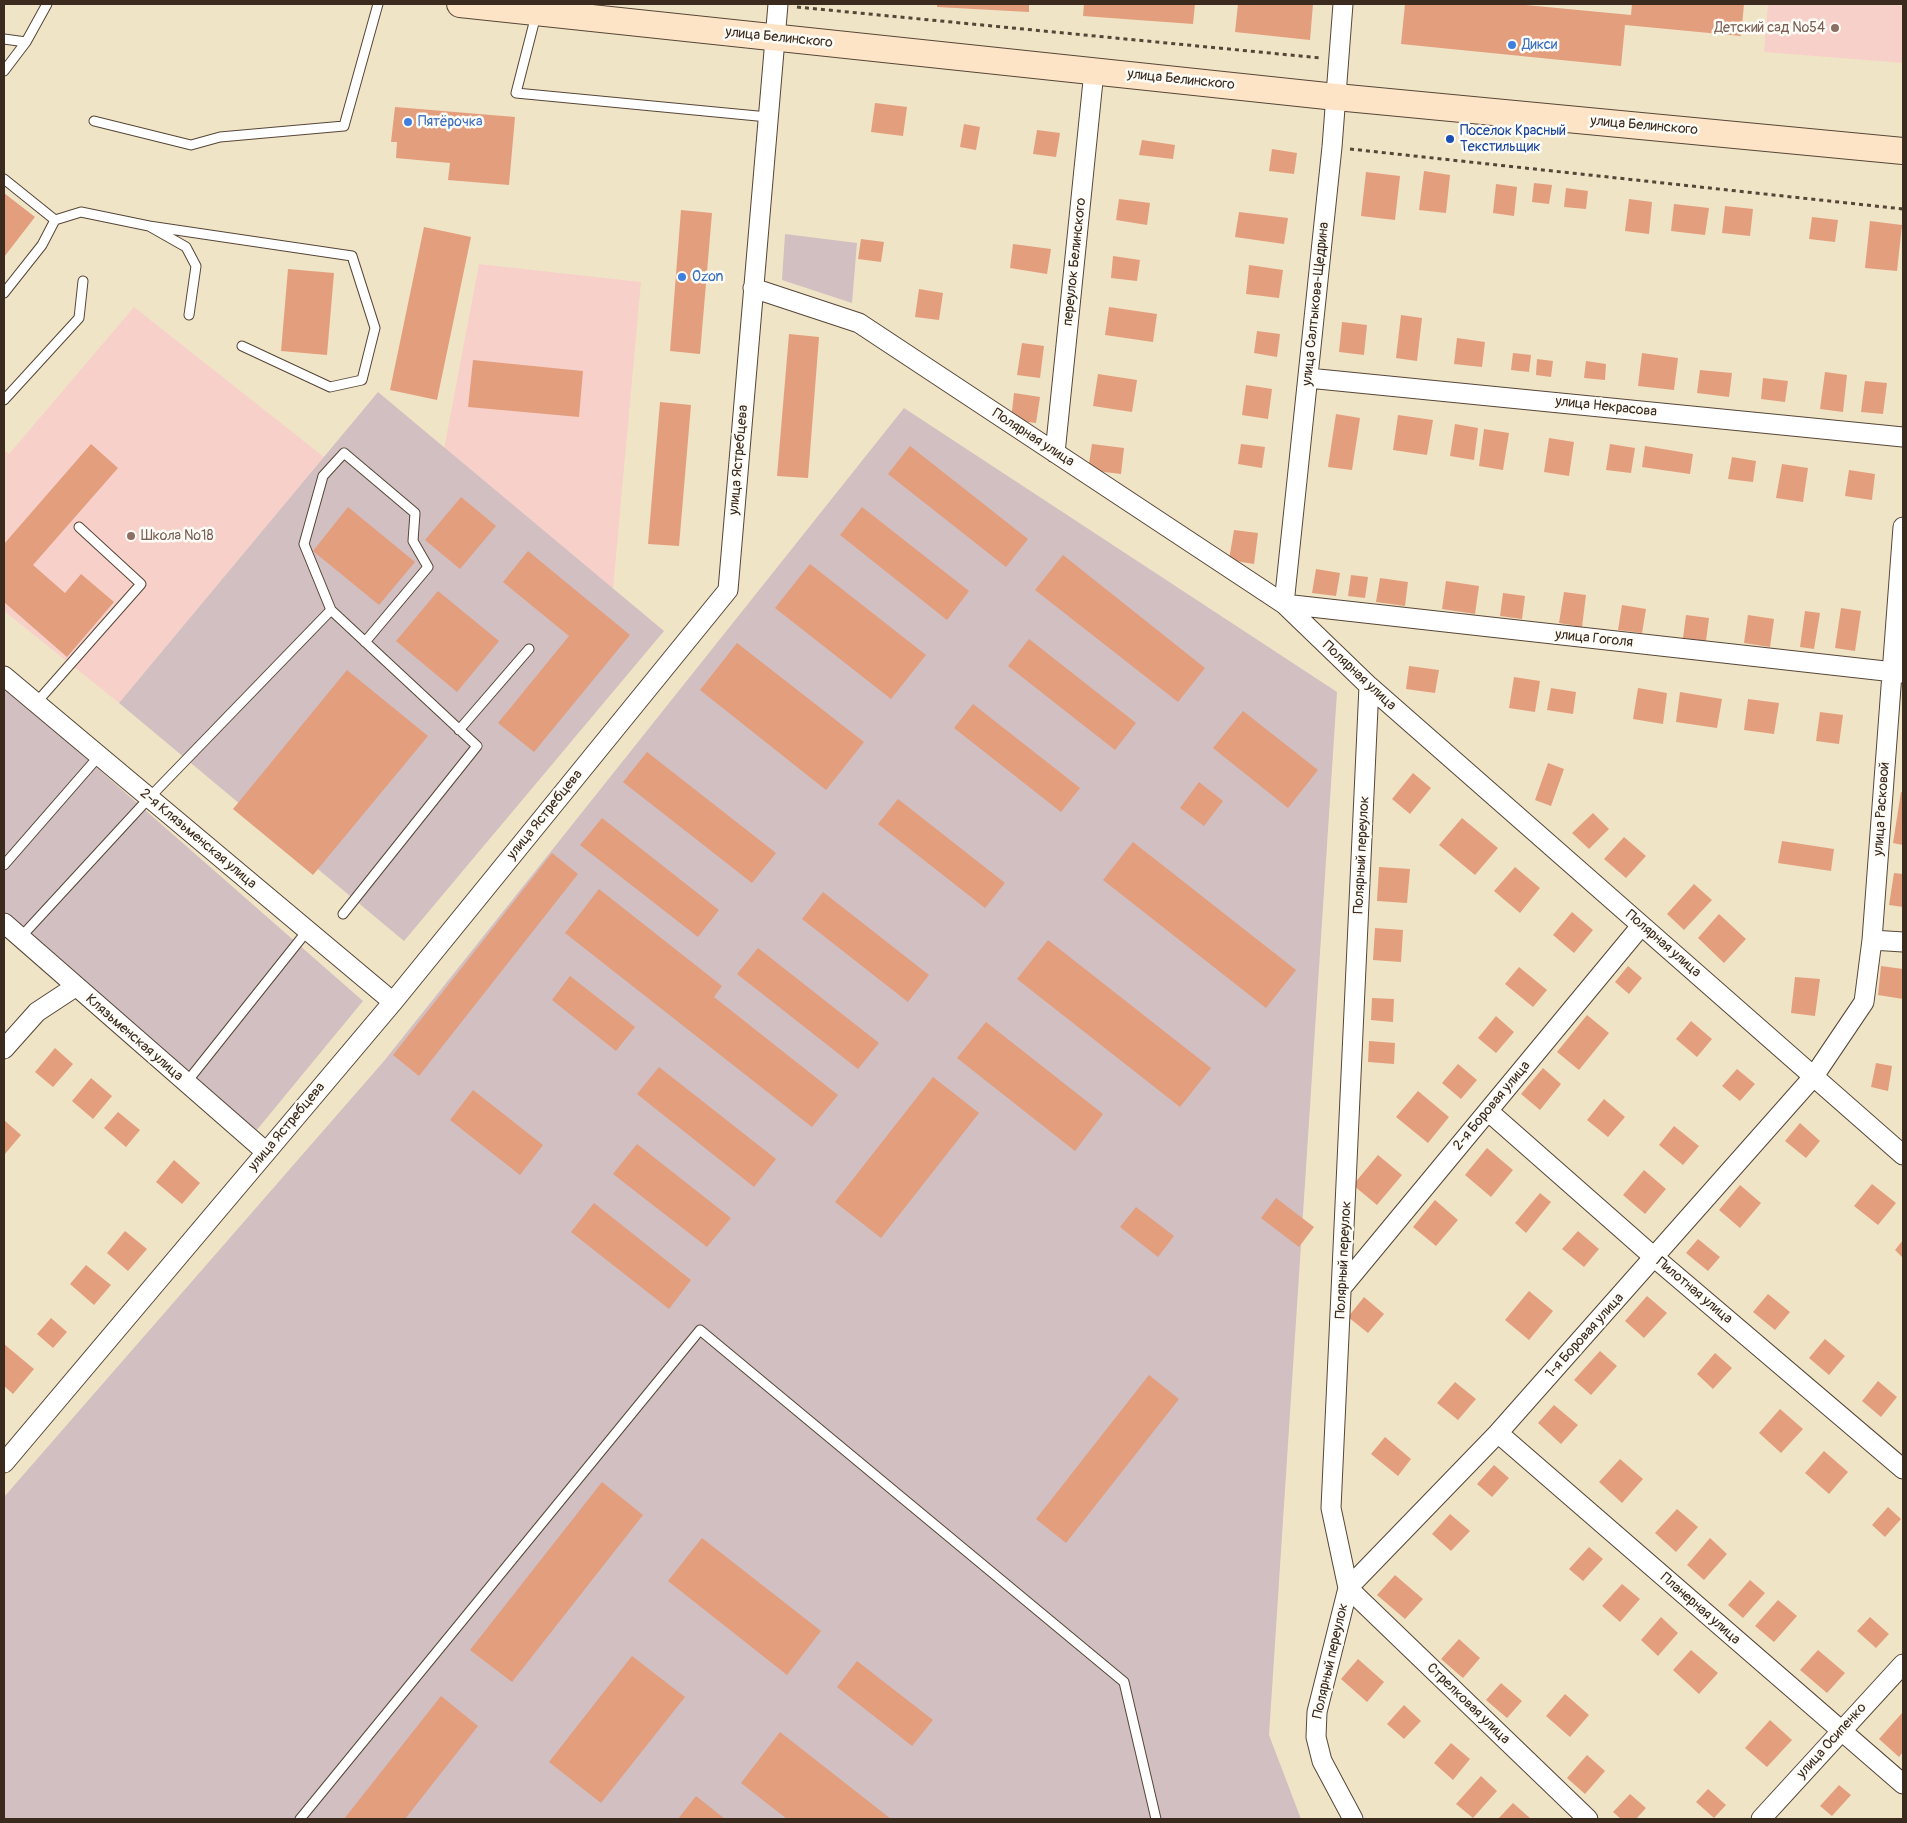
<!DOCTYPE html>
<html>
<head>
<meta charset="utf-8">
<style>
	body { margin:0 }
	#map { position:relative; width:1907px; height:1823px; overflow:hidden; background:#f0e4c6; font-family:Pangolin,sans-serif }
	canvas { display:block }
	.frame { position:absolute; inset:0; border:5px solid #3b2a1e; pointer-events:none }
</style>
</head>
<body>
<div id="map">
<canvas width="1907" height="1823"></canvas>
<div class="frame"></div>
</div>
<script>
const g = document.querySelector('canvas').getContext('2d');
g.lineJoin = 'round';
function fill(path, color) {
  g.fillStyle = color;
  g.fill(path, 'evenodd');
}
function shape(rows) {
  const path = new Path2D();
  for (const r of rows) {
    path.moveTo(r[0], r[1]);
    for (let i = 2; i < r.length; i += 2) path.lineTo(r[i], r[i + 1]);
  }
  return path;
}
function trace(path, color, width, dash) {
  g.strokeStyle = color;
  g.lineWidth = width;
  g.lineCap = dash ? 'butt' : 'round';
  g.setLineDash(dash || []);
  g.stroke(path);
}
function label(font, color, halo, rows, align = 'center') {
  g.font = font + ' Pangolin,sans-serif';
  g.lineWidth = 5;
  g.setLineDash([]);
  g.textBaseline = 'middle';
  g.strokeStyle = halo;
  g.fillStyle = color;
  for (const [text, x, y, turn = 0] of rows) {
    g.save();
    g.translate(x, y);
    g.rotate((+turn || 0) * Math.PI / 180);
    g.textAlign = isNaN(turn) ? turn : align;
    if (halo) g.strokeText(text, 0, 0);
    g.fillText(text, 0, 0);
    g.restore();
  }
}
const built = shape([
	[1768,4,1903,4,1903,63,1764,52],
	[479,264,641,282,613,589,444,449],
	[134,307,324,457,119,703,4,611,4,450,9,454]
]);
const industrial = shape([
	[785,234,857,243,852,303,782,280],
	[378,392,664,631,404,941,119,703],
	[904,408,1337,692,1269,1735,1301,1819,4,1819,4,1497,384,1061],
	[7,689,363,1001,251,1137,4,931,4,694]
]);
const building = shape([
	[937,4,1029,4,1029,12,937,7],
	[1084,4,1195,4,1193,24,1083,16],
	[1238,4,1313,4,1310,40,1235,32],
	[1405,4,1515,4,1631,15,1632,4,1744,4,1741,36,1625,25,1621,66,1401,44],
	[875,103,907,107,903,136,871,132],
	[395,107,515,117,509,185,448,180,450,163,396,158,397,142,391,142],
	[964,124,980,127,976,150,960,147],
	[1037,130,1060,133,1056,157,1033,154],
	[1142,140,1175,145,1173,159,1139,155],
	[1272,149,1297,153,1294,174,1269,171],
	[1424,171,1450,175,1446,213,1419,210],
	[1366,172,1400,176,1395,220,1361,216],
	[1534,183,1552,185,1549,204,1532,202],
	[1496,184,1517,187,1514,216,1493,213],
	[1566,188,1588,191,1586,209,1564,207],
	[4,193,35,217,4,257],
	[1119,199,1150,203,1147,225,1116,220],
	[1629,199,1652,202,1649,234,1625,231],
	[1674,204,1709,208,1705,235,1671,231],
	[1725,206,1753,209,1750,236,1722,233],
	[681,210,712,213,700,354,670,351],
	[1239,212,1288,218,1284,244,1235,237],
	[1812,217,1838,220,1835,242,1809,239],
	[1870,221,1902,225,1897,271,1865,268],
	[424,227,471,237,437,400,390,390],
	[861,239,884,242,881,262,858,259],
	[1013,244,1051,249,1047,274,1010,268],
	[1113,256,1140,260,1137,281,1111,278],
	[1249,265,1283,270,1279,298,1246,294],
	[288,269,334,273,327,355,281,351],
	[919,289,943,293,939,320,915,317],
	[1109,307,1157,314,1153,342,1105,335],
	[1401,315,1422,318,1417,361,1396,358],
	[1342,322,1367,325,1364,355,1339,352],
	[1257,331,1280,334,1277,357,1254,353],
	[789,334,819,337,808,478,777,476],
	[1457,338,1485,342,1482,367,1454,364],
	[1022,343,1044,346,1040,378,1017,375],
	[1513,353,1531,355,1529,372,1511,370],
	[1642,353,1678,358,1674,390,1638,386],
	[1537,359,1553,361,1551,377,1536,375],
	[473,360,583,371,579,417,468,407],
	[1586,361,1606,364,1605,380,1584,378],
	[1700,370,1732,373,1729,397,1697,393],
	[1825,372,1847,375,1843,412,1820,409],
	[1098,374,1137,380,1132,412,1093,406],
	[1763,378,1788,381,1785,402,1761,399],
	[1865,381,1887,383,1883,414,1861,412],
	[1246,385,1272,389,1268,419,1242,415],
	[1014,393,1040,397,1036,423,1011,420],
	[660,402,691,405,679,546,648,544],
	[1336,414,1360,418,1352,470,1328,467],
	[1398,415,1433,420,1427,455,1393,450],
	[1455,424,1478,428,1474,460,1450,456],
	[1484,429,1509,433,1503,470,1479,466],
	[1549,438,1574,442,1569,476,1544,472],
	[91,444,118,468,33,565,65,593,81,574,114,602,67,657,4,602,4,544],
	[1092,444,1124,448,1121,474,1088,470],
	[1241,444,1265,447,1262,468,1238,464],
	[1610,444,1635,448,1631,473,1606,470],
	[910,446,1028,539,1006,567,888,474],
	[1645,446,1693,454,1690,474,1642,467],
	[1732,457,1756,461,1753,482,1728,479],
	[1782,464,1808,468,1803,502,1776,498],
	[1849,470,1875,474,1872,500,1845,496],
	[461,497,496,526,460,569,425,540],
	[348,507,415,562,379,605,313,551],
	[862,507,969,591,947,620,840,535],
	[1234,530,1258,533,1254,564,1229,560],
	[528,551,630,635,534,752,498,723,569,636,503,582],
	[1063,555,1205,668,1178,702,1035,590],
	[810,564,926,655,891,699,775,608],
	[1316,569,1340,573,1336,596,1312,593],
	[1351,575,1368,577,1365,598,1348,596],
	[1380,578,1408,582,1405,606,1376,602],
	[1446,581,1479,586,1475,614,1442,609],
	[438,591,499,641,457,692,396,641],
	[1564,592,1586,595,1582,627,1559,623],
	[1503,593,1525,596,1522,619,1500,616],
	[1622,605,1646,609,1642,633,1618,630],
	[1841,608,1861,611,1855,651,1835,648],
	[1805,611,1820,613,1814,649,1800,647],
	[1686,615,1709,618,1706,641,1683,638],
	[1748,615,1774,619,1770,647,1744,643],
	[1029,639,1136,723,1115,750,1008,666],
	[737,643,864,742,826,790,700,690],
	[1409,666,1439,670,1435,693,1406,689],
	[347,670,428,736,313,875,233,809],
	[1514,677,1540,681,1535,712,1509,708],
	[1551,688,1576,692,1573,714,1547,710],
	[1638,688,1667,693,1663,724,1633,719],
	[1680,692,1722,699,1717,728,1676,722],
	[1748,699,1779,703,1774,734,1744,730],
	[973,704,1080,788,1061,812,954,728],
	[1243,711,1318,770,1288,808,1213,748],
	[1820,712,1843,715,1839,744,1816,741],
	[647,752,776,853,752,883,623,782],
	[1548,763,1564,769,1551,806,1535,800],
	[1413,773,1431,788,1410,814,1392,799],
	[1199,782,1223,801,1204,826,1180,808],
	[1901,792,1903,792,1903,845,1893,843],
	[898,799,1005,883,985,908,878,824],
	[1593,813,1609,829,1589,849,1572,833],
	[602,818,719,910,698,937,580,845],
	[1462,818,1498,848,1475,875,1439,845],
	[1624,837,1646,856,1626,878,1604,859],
	[1782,841,1834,849,1831,871,1778,863],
	[1133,842,1296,970,1266,1008,1103,880],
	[552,853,578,874,419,1076,393,1055],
	[1379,867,1410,869,1407,903,1377,901],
	[1515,867,1540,888,1520,913,1494,891],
	[1894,873,1903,874,1903,907,1889,905],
	[1694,884,1712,900,1684,930,1667,914],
	[599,889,722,986,714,997,838,1095,812,1127,565,933],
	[823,892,929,975,908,1002,802,919],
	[1572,912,1593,930,1574,953,1553,935],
	[1719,914,1746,939,1724,963,1698,938],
	[1375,928,1403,930,1401,962,1373,960],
	[1048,940,1211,1068,1180,1107,1017,979],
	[758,948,879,1043,858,1069,737,974],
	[1628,966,1642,978,1629,994,1615,982],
	[1881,966,1903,969,1903,999,1878,995],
	[1519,967,1547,990,1533,1007,1505,984],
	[570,976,635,1027,616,1051,552,1000],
	[1795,977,1820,979,1815,1016,1791,1013],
	[1372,998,1394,999,1393,1022,1371,1020],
	[1587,1015,1609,1033,1579,1070,1557,1052],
	[1496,1016,1514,1032,1496,1053,1478,1038],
	[1691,1021,1712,1039,1697,1057,1676,1039],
	[986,1022,1103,1114,1075,1151,957,1058],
	[1369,1041,1395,1043,1394,1064,1368,1062],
	[55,1048,73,1064,53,1087,35,1072],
	[1876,1063,1892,1066,1888,1091,1871,1087],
	[1458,1064,1477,1080,1461,1099,1442,1083],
	[659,1067,776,1159,754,1187,637,1094],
	[1543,1068,1561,1084,1540,1110,1521,1094],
	[1737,1069,1755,1084,1740,1101,1722,1086],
	[933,1077,979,1113,881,1238,835,1202],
	[91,1078,112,1096,93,1119,72,1101],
	[473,1090,543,1145,520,1175,450,1120],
	[1418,1091,1449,1117,1428,1143,1396,1117],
	[1604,1099,1625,1117,1608,1137,1587,1120],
	[118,1112,140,1130,126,1147,104,1128],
	[4,1120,21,1135,4,1155],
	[1800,1123,1820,1141,1806,1158,1785,1141],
	[1674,1126,1699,1146,1683,1165,1659,1145],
	[637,1144,731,1218,707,1247,613,1174],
	[1487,1148,1513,1170,1491,1197,1465,1175],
	[1378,1155,1402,1175,1377,1205,1353,1185],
	[174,1160,200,1183,182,1204,156,1182],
	[1644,1170,1666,1189,1645,1214,1623,1195],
	[1872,1184,1896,1203,1878,1225,1854,1206],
	[1740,1185,1761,1203,1740,1228,1719,1210],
	[1540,1193,1551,1202,1526,1233,1515,1223],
	[1276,1198,1314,1227,1299,1247,1261,1218],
	[1435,1200,1458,1220,1436,1246,1413,1227],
	[594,1203,691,1280,669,1309,571,1232],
	[1136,1207,1174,1236,1158,1257,1120,1227],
	[125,1231,147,1249,128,1271,107,1253],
	[1578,1231,1599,1249,1584,1267,1562,1249],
	[1698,1239,1720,1257,1708,1271,1686,1253],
	[1903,1240,1903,1258,1895,1250],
	[86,1265,111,1285,94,1305,70,1284],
	[1529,1291,1553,1311,1529,1340,1505,1320],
	[1768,1294,1790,1312,1775,1330,1753,1312],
	[1647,1296,1667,1313,1644,1338,1625,1321],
	[1364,1297,1384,1314,1368,1333,1348,1317],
	[51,1318,67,1332,53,1348,37,1334],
	[1825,1339,1845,1356,1829,1375,1809,1358],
	[4,1344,34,1369,13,1394,4,1386],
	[1600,1351,1617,1366,1591,1395,1574,1380],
	[1715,1353,1732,1368,1713,1389,1697,1374],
	[1149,1375,1179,1399,1066,1543,1036,1519],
	[1878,1381,1897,1397,1881,1417,1862,1401],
	[1455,1382,1476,1399,1458,1420,1437,1403],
	[1554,1405,1578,1425,1561,1444,1538,1423],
	[1780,1409,1803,1429,1781,1453,1759,1433],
	[1385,1437,1411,1459,1398,1476,1371,1454],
	[1824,1451,1848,1472,1829,1494,1805,1473],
	[1620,1459,1643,1479,1622,1503,1599,1482],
	[1494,1465,1509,1478,1492,1497,1477,1484],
	[602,1482,643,1515,512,1682,470,1650],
	[1888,1507,1901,1519,1885,1537,1872,1525],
	[1677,1509,1698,1527,1676,1552,1655,1533],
	[1450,1514,1470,1531,1451,1551,1432,1534],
	[702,1538,821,1631,787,1675,668,1581],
	[1710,1538,1727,1554,1704,1580,1687,1565],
	[1589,1547,1603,1559,1583,1581,1569,1569],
	[1395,1575,1423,1599,1405,1619,1377,1595],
	[1750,1580,1765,1593,1743,1618,1728,1605],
	[1622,1584,1640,1599,1620,1622,1602,1606],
	[1778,1600,1797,1616,1774,1642,1755,1626],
	[1661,1617,1678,1633,1658,1656,1641,1640],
	[1870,1617,1889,1634,1876,1648,1857,1631],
	[1459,1639,1480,1658,1463,1678,1441,1659],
	[1691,1650,1718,1673,1699,1694,1673,1670],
	[1818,1650,1845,1673,1827,1693,1800,1670],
	[632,1656,685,1697,601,1803,549,1762],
	[1358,1659,1384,1682,1367,1702,1341,1679],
	[857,1661,933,1720,912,1746,837,1687],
	[1501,1683,1522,1701,1507,1718,1486,1700],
	[1565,1694,1589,1715,1570,1737,1546,1716],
	[441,1696,478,1726,405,1819,344,1819],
	[1404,1705,1421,1721,1404,1739,1387,1724],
	[1902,1713,1903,1752,1899,1757,1879,1739],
	[1770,1720,1792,1740,1767,1767,1745,1748],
	[780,1732,891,1819,787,1819,741,1783],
	[1451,1743,1470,1759,1453,1780,1434,1763],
	[1587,1755,1605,1771,1585,1794,1567,1778],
	[1481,1776,1497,1791,1473,1818,1456,1804],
	[1839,1785,1851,1795,1832,1816,1820,1806],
	[1708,1789,1726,1805,1714,1818,1696,1802],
	[1630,1794,1646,1808,1636,1819,1621,1819,1613,1812],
	[696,1796,725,1819,678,1819],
	[1513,1803,1531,1819,1498,1819]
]);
const path = shape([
	[797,7,1321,58],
	[1350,149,1903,209]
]);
const service = shape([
	[536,15,516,93,768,117],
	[4,39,26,42],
	[4,71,26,42,47,4],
	[94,121,191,145,220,137,344,126,378,4],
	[4,179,55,220,42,245,4,293],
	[55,220,81,212,149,226,186,247,196,266,189,315],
	[149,226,352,256,375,328,362,380,330,387,242,346],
	[4,400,79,318,83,281],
	[331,610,304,544,323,476,344,453,415,513,413,541,428,567,365,642],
	[36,703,141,584,79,527],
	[459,730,529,649],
	[4,865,99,756],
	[20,938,149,798,331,610,477,746,343,914],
	[186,1083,307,931],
	[300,1819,700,1330,1124,1682,1156,1819]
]);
const minor = shape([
	[1343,4,1332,147,1284,604,1903,673],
	[753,288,859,323,1284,604,1369,686,1903,1155],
	[1308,378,1903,437],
	[1055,453,1094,71],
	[4,676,393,1002],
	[4,923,266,1152],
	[1872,940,1903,942],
	[4,1049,37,1012,75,987],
	[1488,1111,1655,1258,1903,1469],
	[1343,1286,1641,926],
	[1498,1433,1903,1784],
	[4,1463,393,1002,728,590,778,4],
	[1353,1819,1322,1761,1316,1737,1317,1712,1348,1588,1331,1508,1369,686],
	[1588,1819,1348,1588,1498,1433,1814,1076,1864,1002,1872,940,1903,527],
	[1761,1819,1903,1664]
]);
const secondary = shape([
	[460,4,1336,97,1903,151]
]);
const markers = [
	[1835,28,5,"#8d6e63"],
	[1512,45,5,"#3f7fe0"],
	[408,122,5,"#3f7fe0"],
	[1450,139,5,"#1a4fb4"],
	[682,277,5,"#3f7fe0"],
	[131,536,5,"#8d6e63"]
];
const educationNames = [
	["Детский сад №54",1825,28],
	["Школа №18",141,536,"left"]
];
const streetNames = [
	["улица Белинского",779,38,6],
	["улица Белинского",1181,80,6],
	["улица Белинского",1644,126,5],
	["переулок Белинского",1075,262,-84],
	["улица Салтыкова-Щедрина",1316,304,-84],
	["улица Некрасова",1606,407,6],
	["Полярная улица",1033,438,33],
	["улица Ястребцева",739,460,-85],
	["улица Гоголя",1594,639,6],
	["Полярная улица",1359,676,43],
	["улица Расковой",1882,809,-86],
	["улица Ястребцева",545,815,-51],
	["2-я Клязьменская улица",198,839,40],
	["Полярный переулок",1362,855,-87],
	["Полярная улица",1663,944,41],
	["Клязьменская улица",134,1038,41],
	["2-я Боровая улица",1492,1106,-50],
	["улица Ястребцева",287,1127,-50],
	["Полярный переулок",1344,1260,-87],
	["Пилотная улица",1694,1291,40],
	["1-я Боровая улица",1585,1336,-48],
	["Планерная улица",1700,1609,41],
	["Полярный переулок",1331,1661,-77],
	["Стрелковая улица",1468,1704,44],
	["улица Осипенко",1832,1741,-48]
];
const shopNames = [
	["Дикси",1522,45],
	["Пятёрочка",418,122],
	["Ozon",692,277]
];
const transitNames = [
	["Поселок Красный",1460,131],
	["Текстильщик",1460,147]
];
fill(built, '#f7d1c9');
fill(industrial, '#d2bfc1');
fill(building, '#e39e7e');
trace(service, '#564637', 11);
trace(minor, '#564637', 21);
trace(secondary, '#564637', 28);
trace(path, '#564637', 3, [4, 4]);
trace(service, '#fff', 9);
trace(minor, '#fff', 19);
trace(secondary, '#fee4c6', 26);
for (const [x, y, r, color] of markers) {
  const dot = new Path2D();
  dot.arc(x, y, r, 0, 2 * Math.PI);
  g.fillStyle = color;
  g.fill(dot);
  trace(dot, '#fdfcf7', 2);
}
label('14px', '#785e54', '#fdfcf7', educationNames, 'right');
label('14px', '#3b2a1e', '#fdfcf7', streetNames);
label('14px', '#366cbe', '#fdfcf7', shopNames, 'left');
label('14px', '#164399', '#fdfcf7', transitNames, 'left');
</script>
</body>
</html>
